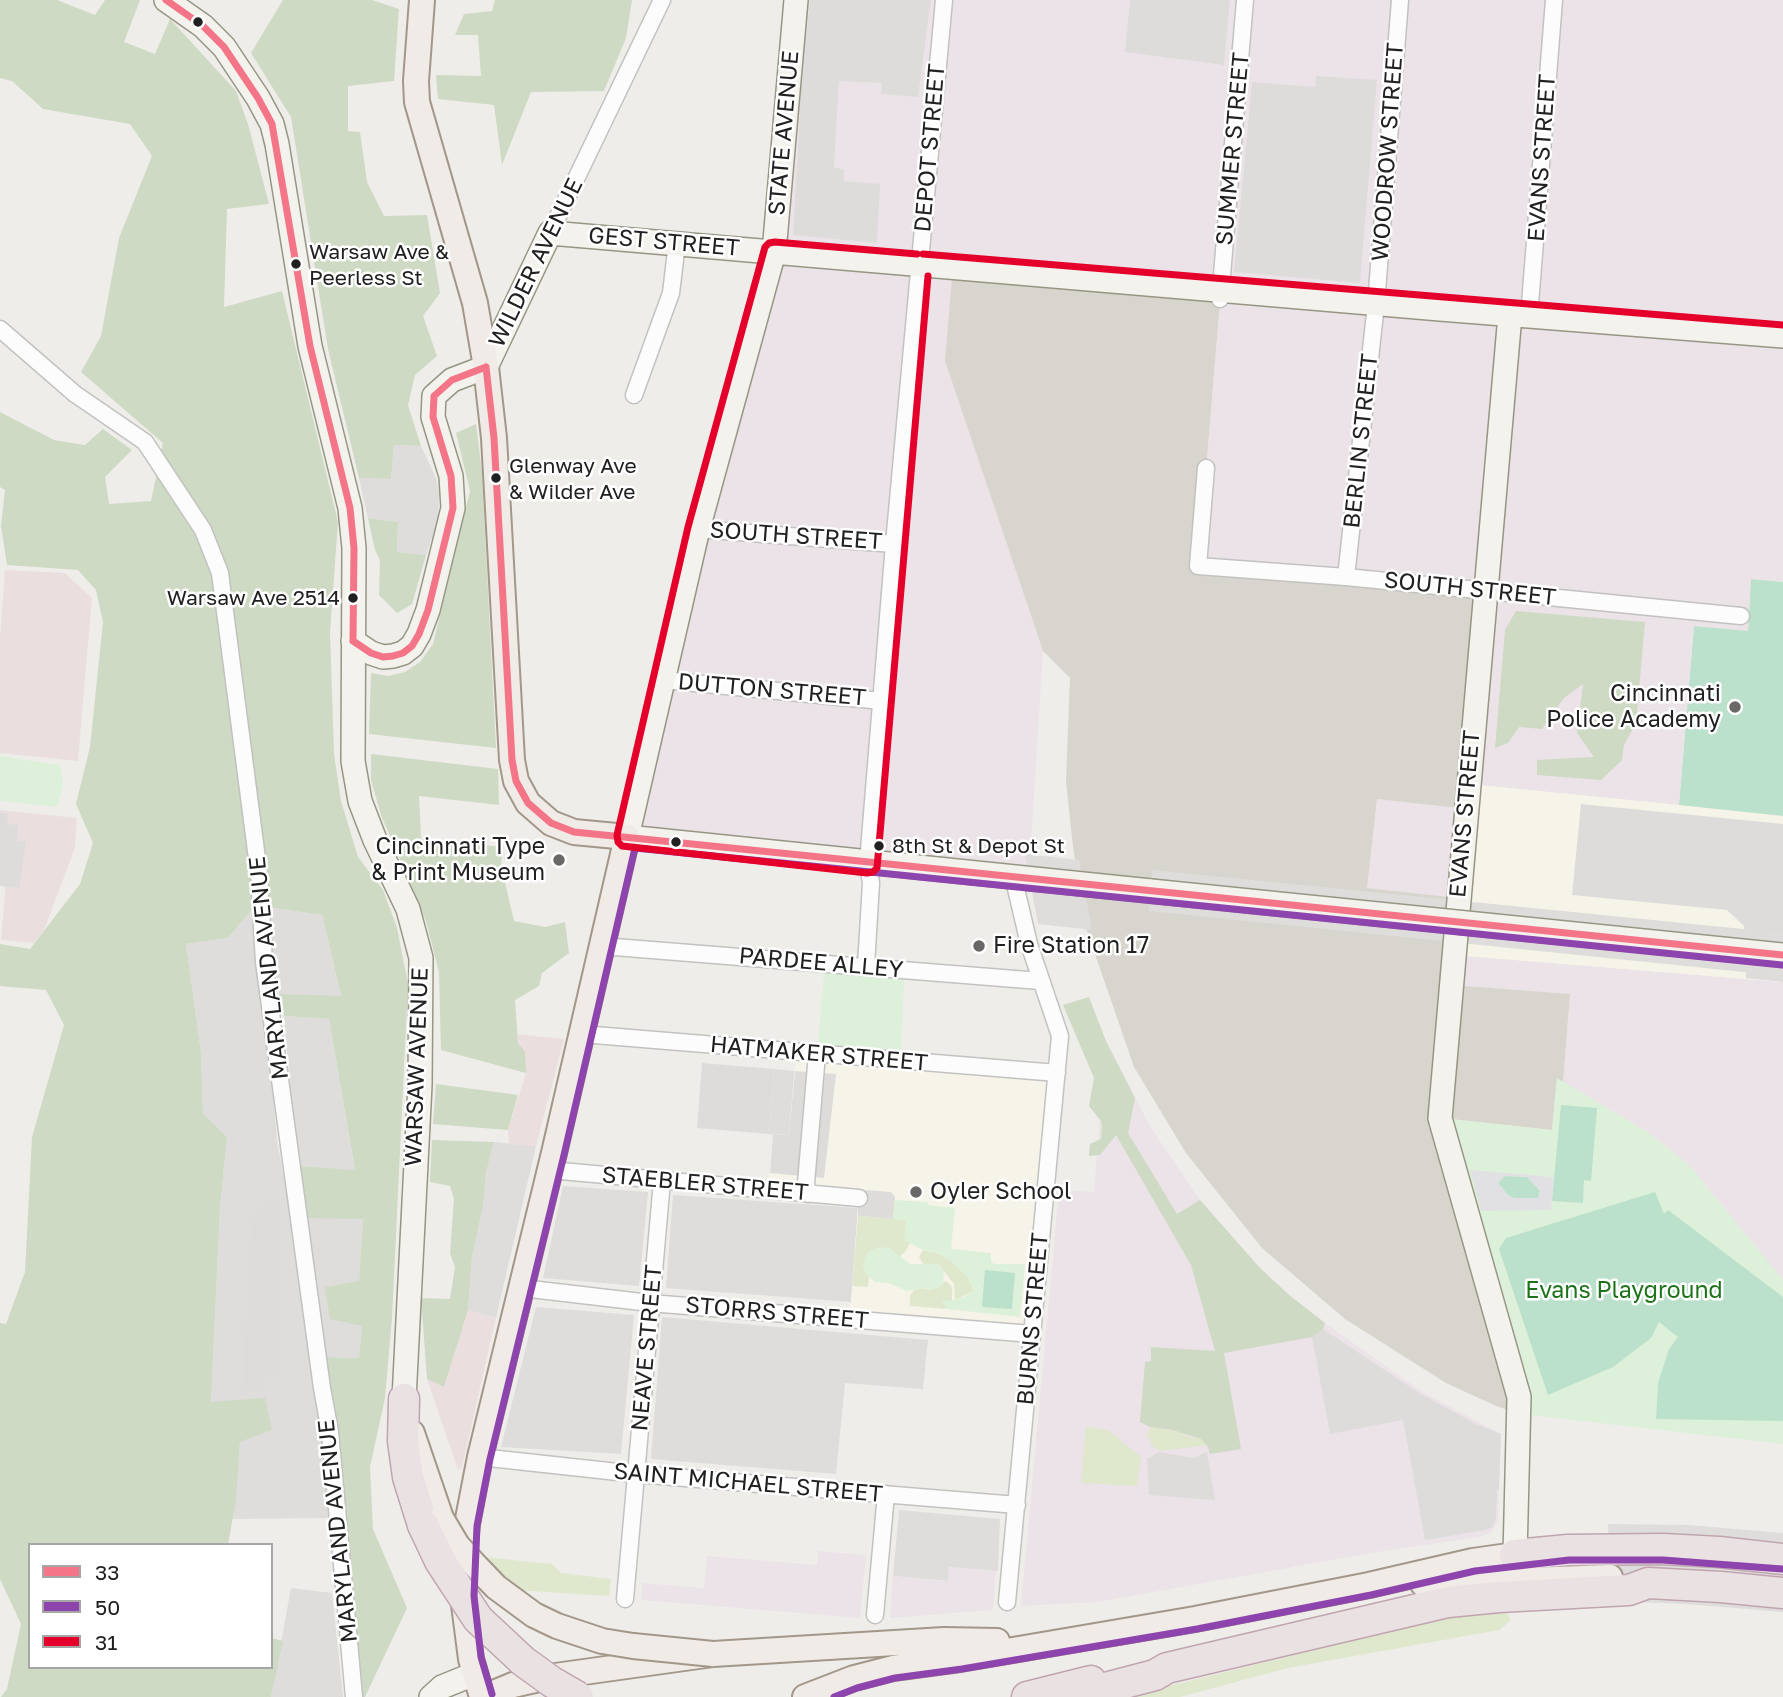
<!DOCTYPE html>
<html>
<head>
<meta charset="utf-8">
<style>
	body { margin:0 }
	#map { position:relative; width:1783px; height:1697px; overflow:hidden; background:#efedea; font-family:"Golos Text",sans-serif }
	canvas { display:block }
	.legend { position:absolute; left:28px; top:1543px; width:245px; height:126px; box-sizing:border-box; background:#fff; border:2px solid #a6a6a6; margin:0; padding:9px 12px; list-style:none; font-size:21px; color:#212121 }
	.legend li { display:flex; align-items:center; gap:14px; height:35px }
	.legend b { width:35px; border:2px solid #a6a6a6 }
</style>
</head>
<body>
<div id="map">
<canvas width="1783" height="1697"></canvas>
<ul class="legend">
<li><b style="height:9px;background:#f57588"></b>33</li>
<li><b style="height:9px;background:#8e44ad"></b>50</li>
<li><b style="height:9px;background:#e4002b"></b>31</li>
</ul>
</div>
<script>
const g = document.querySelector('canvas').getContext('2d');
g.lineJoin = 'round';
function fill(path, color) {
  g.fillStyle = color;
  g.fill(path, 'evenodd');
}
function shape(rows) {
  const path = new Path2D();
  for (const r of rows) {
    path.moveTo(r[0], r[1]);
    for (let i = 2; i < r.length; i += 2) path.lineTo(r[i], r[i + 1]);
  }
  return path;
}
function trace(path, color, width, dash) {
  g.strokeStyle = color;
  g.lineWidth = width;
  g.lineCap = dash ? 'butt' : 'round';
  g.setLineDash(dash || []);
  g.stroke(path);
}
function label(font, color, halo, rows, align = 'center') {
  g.font = font + ' "Golos Text",sans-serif';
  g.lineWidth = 5;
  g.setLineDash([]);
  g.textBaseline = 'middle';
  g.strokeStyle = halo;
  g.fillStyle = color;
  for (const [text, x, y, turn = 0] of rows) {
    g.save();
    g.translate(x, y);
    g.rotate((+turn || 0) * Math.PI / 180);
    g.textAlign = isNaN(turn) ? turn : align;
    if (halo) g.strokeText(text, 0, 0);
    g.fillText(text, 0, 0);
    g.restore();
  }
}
const residential = shape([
	[394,445,421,446,436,478,439,493,438,521,426,555,397,552,398,522,368,518,359,478,391,479],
	[266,907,322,915,341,997,279,994],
	[251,911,271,1064,277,1141,292,1220,326,1471,328,1518,233,1519,240,1442,271,1430,211,1403,220,1208,227,1137,203,1113,201,1052,186,944,228,938],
	[284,1016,329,1019,355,1171,297,1166],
	[774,1069,795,1071,789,1136,769,1134],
	[494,1142,536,1146,496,1318,468,1310,472,1257,483,1207,486,1173],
	[563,1186,648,1192,639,1286,543,1278],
	[673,1195,858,1208,851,1302,666,1288],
	[305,1218,363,1218,359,1282,325,1287,362,1326,359,1358,324,1357],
	[536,1307,634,1315,621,1454,501,1447],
	[662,1317,928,1340,923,1389,845,1383,836,1474,651,1459],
	[899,1510,1000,1519,998,1571,949,1567,948,1581,893,1576],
	[291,1588,332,1593,343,1697,271,1697]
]);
const commercial = shape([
	[5,570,65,573,92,598,78,761,0,753,0,636],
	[0,810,77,818,75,848,44,930,34,943,1,940,6,881,0,881],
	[517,1034,564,1039,536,1146,509,1144,508,1130,526,1073],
	[468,1310,496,1318,462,1467,458,1470,427,1379,444,1387]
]);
const industrial = shape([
	[796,0,1783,0,1783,582,1751,579,1748,631,1694,626,1679,805,1469,784,1198,566,1221,289,945,361,1043,651,1029,877,644,839,633,815,774,252],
	[1377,799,1467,809,1458,898,1367,888],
	[1454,955,1783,982,1783,1280,1689,1165,1646,1131,1563,1082,1570,994,1452,985],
	[1106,1041,1151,1128,1200,1200,1260,1268,1288,1294,1325,1323,1421,1391,1501,1434,1498,1520,1492,1532,1479,1537,1371,1553,1098,1602,1021,1606,1059,1190,1094,1192],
	[818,1551,866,1555,860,1618,641,1600,642,1583,704,1588,707,1556,817,1565],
	[949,1567,996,1571,993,1610,890,1618,893,1576,948,1581]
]);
const education = shape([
	[1751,579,1783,582,1783,982,1454,955,1469,784,1679,805,1694,626,1748,631],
	[796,1052,1057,1073,1032,1334,846,1319,851,1302,858,1207,856,1203,768,1190,773,1134,789,1135]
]);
const religious = shape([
	[810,0,931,0,918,97,881,94,882,83,839,81,834,168,844,169,844,181,880,184,877,243,793,235,801,93],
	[1130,0,1230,0,1224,65,1125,52],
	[1316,76,1377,80,1360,283,1234,272,1252,82,1315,87],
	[1581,804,1783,824,1783,982,1746,978,1744,926,1727,910,1572,895],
	[0,813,8,813,7,824,18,825,17,841,26,842,19,888,0,886],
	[702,1063,774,1069,769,1134,697,1128],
	[795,1071,836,1074,824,1178,770,1173,773,1134,789,1135],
	[813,1186,891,1192,895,1197,893,1219,858,1216,858,1207,856,1203,813,1200],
	[274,1200,281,1202,279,1369,268,1372,257,1389,243,1389,251,1234,254,1217],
	[1323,1329,1419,1393,1476,1424,1501,1434,1499,1490,1497,1490,1496,1519,1492,1527,1485,1530,1425,1540,1403,1420,1330,1434,1312,1337],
	[1159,1452,1193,1458,1207,1452,1215,1500,1149,1495,1147,1459]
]);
const construction = shape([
	[953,267,1221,289,1198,566,1484,591,1467,809,1377,799,1367,888,1458,898,1452,985,1570,994,1563,1082,1557,1079,1552,1130,1441,1118,1520,1414,1496,1406,1446,1383,1345,1319,1262,1248,1186,1153,1134,1067,1086,928,1073,847,1066,781,1070,678,1043,651,945,361]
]);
const grass = shape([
	[858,1216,906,1220,910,1243,905,1252,899,1257,892,1250,867,1253,863,1265,869,1277,868,1287,852,1286],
	[923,1250,940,1254,950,1260,968,1277,974,1291,955,1300,954,1284,939,1265,924,1265,919,1257],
	[946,1281,952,1287,952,1301,943,1302,947,1309,910,1306,910,1296,914,1290,922,1288,930,1290],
	[1086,1426,1109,1431,1141,1457,1137,1486,1081,1483],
	[1150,1427,1180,1432,1191,1438,1201,1439,1207,1445,1160,1451,1151,1445,1151,1440,1147,1436],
	[483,1557,552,1564,561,1573,611,1579,609,1596,482,1588],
	[1504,1608,1511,1620,1499,1630,1288,1668,1180,1697,1124,1697,1469,1612]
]);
const forest = shape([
	[0,0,57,0,95,15,105,0,140,0,124,42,155,54,170,19,236,91,248,124,269,204,227,209,224,307,282,291,338,522,330,632,334,754,341,801,358,857,383,890,397,928,408,984,392,1318,385,1398,370,1467,373,1529,407,1608,365,1697,363,1697,339,1438,324,1357,359,1358,362,1326,330,1319,325,1287,359,1281,363,1219,305,1218,297,1166,355,1170,329,1019,284,1016,279,994,341,996,322,915,267,907,251,911,228,938,186,944,201,1052,203,1113,227,1137,220,1208,211,1402,265,1398,272,1430,240,1442,236,1500,228,1545,30,1545,30,1667,271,1667,271,1638,283,1641,271,1697,1,1697,7,1689,21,1624,0,1579,0,1323,6,1324,25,1272,32,1137,64,1025,46,990,0,986,0,944,30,949,80,884,93,843,76,804,90,747,103,622,96,590,78,570,7,565,1,526,5,490,0,487,0,412,54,440,85,445,103,429,132,450,105,477,109,504,151,501,163,443,81,372,101,336,119,238,152,156,130,124,43,109,12,81,0,78],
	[283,0,372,0,399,9,394,81,348,86,348,131,360,132,367,182,384,216,427,215,440,293,423,316,437,356,415,375,408,405,421,446,394,445,391,479,359,478,328,349,291,117,251,53],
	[495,0,632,0,626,38,604,91,531,92,502,165,494,105,438,99,436,75,481,76,478,35,455,35,464,14,492,11],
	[476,424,482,473,496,748,369,734,371,673,388,676,405,672,420,662,433,644,470,491,456,433],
	[368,518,398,522,397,552,426,555,412,604,397,613,379,595,380,560,375,550],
	[1516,611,1645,622,1636,723,1624,745,1622,760,1601,780,1537,775,1537,760,1594,757,1577,733,1583,684,1564,698,1542,729,1519,727,1508,743,1495,748,1505,630],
	[371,754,498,769,499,805,419,796,421,839,503,847,501,865,514,921,545,927,565,922,569,953,542,973,539,986,515,1000,518,1043,525,1052,526,1073,441,1050,439,972,426,921,381,815,371,780],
	[1089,997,1106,1041,1135,1098,1128,1133,1177,1214,1200,1200,1260,1268,1288,1294,1325,1323,1323,1329,1312,1337,1224,1353,1241,1449,1210,1454,1207,1445,1201,1439,1173,1430,1150,1427,1140,1422,1145,1362,1151,1361,1151,1347,1215,1351,1191,1265,1116,1135,1100,1155,1089,1156,1090,1144,1101,1139,1102,1126,1101,1121,1089,1106,1094,1078,1063,1005],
	[436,1084,518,1095,508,1130,433,1124],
	[432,1140,494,1142,486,1173,483,1207,472,1257,468,1310,444,1387,427,1379,421,1298,450,1299,455,1267,450,1253,454,1199,450,1186,430,1182]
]);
const park = shape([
	[0,756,60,765,63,784,57,807,0,801],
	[825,962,905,970,900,1061,817,1054],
	[1557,1078,1646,1131,1689,1165,1783,1280,1783,1444,1520,1414,1440,1118,1552,1130],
	[895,1200,928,1202,928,1205,955,1208,951,1249,991,1253,991,1261,994,1264,1025,1264,1020,1317,947,1309,942,1301,955,1300,966,1296,974,1291,968,1277,950,1260,940,1254,921,1249,904,1240,906,1220,893,1219],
	[878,1247,890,1248,910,1264,937,1264,944,1271,943,1285,933,1290,922,1288,906,1291,889,1283,875,1282,866,1274,863,1265,867,1253]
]);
const pitch = shape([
	[1751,579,1783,582,1783,816,1679,805,1694,626,1748,631],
	[1561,1105,1597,1108,1591,1181,1584,1180,1583,1203,1552,1201],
	[1504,1176,1527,1177,1540,1191,1538,1198,1514,1198,1509,1196,1498,1183],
	[1655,1192,1664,1214,1668,1210,1783,1297,1783,1421,1656,1419,1658,1383,1669,1349,1678,1337,1659,1322,1651,1338,1613,1367,1548,1395,1499,1249,1506,1238],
	[985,1270,1015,1273,1012,1309,982,1307]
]);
const plaza = shape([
	[1470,1170,1554,1177,1551,1210,1481,1211],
	[1505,1176,1527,1177,1540,1191,1538,1198,1514,1198,1509,1196,1498,1183]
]);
const pier = shape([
	[1025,854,1079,860,1092,930,1038,924],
	[1152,870,1783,933,1783,976,1149,911],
	[1608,1524,1688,1525,1783,1533,1783,1612,1686,1604,1611,1601]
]);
const street = shape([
	[550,233,662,0],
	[1220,299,1245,0],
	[1529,317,1554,0],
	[0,329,75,394,145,442,203,530,220,573,259,874,264,962,322,1388,330,1432,354,1697],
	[634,395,671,293,677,243],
	[1206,468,1198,566,1346,577,1741,616],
	[698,529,894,544],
	[1346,577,1376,304,1400,0],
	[663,680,882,701],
	[602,946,1040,981],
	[866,966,871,883,868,863,894,544,944,0],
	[582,1034,1057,1073],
	[550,1170,859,1198],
	[808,1194,806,1183,817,1054],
	[522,1288,650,1303,1032,1334],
	[480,1457,636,1474,1017,1505],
	[625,1599,662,1181],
	[1007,1602,1060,1036,1029,944,1013,876],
	[875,1615,886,1494]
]);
const secondary = shape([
	[166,0,203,26,224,47,258,98,272,124,277,144,310,346,350,508,354,548,353,761,360,801,375,840,408,909,421,958,420,1085,404,1399],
	[796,0,774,252,698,529,627,837,1151,891],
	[1510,315,1440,1118,1519,1397,1515,1555],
	[353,641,371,653,383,657,393,656,403,653,412,646,419,634,428,610,453,508,451,476,433,417,434,396,452,380,486,367,550,233,1440,309,1783,336],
	[431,1697,442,1687,474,1674]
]);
const primary = shape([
	[422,0,416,81,417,102,475,303,486,367,494,438,512,760,516,781,528,803,551,823,574,832,627,837,554,1153,480,1457,467,1524,464,1551,463,1597,471,1659,482,1697],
	[412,1433,441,1518],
	[1423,1584,1610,1577],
	[484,1697,513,1685,548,1677,713,1654,944,1640,997,1641],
	[805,1697,854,1678,893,1668,960,1659,1195,1619,1369,1585,1473,1561,1515,1555]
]);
const highway = shape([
	[404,1399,403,1441,408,1477,423,1525],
	[1515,1555,1568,1550,1663,1549,1719,1552,1783,1559],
	[1027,1697,1091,1681],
	[1071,1697,1155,1675,1167,1668,1448,1602,1499,1597,1629,1590,1648,1583,1721,1587,1783,1593]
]);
const secondaryBridge = shape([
	[1151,891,1783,955]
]);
const primaryBridge = shape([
	[441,1518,457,1545,473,1563,496,1587,534,1615,557,1626,602,1641,633,1646,713,1654]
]);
const highwayBridge = shape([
	[423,1525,440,1561,478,1619,523,1661,552,1682,578,1697]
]);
const bus1 = shape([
	[166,0,203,26,224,47,258,98,272,124,310,346,350,508,354,548,353,641],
	[486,367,494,438,512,760,516,781,528,803,551,823,574,832,1783,955],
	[353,641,371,653,383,657,393,656,403,653,412,646,419,634,428,610,453,508,451,476,433,417,434,396,452,380,486,367]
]);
const bus2 = shape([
	[492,1694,481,1657,474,1596,477,1526,490,1459,564,1155,635,848,1782,965],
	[834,1697,857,1688,895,1678,962,1669,1197,1629,1371,1595,1475,1571,1569,1560,1663,1560,1782,1569]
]);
const bus3 = shape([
	[917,254,775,242,769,243,765,247,688,527,617,835,618,842,622,846,867,873,873,872,877,868,928,276],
	[923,254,1783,325]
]);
const markers = [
	[198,22,6,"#212121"],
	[296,264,6,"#212121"],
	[496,478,6,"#212121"],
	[353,598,6,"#212121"],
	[1735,707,7,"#696867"],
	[676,842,6,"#212121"],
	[879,846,6,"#212121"],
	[559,860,7,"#696867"],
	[979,946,7,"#696867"],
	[916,1192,7,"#696867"]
];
const busNames = [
	["Warsaw Ave &",309,252],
	["Peerless St",309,278],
	["Glenway Ave",509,466],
	["& Wilder Ave",509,492],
	["Warsaw Ave 2514",340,598,"right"],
	["8th St & Depot St",892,846]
];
const streetNames = [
	["STATE AVENUE",784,133,-85],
	["DEPOT STREET",930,148,-85],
	["SUMMER STREET",1233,149,-85],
	["WOODROW STREET",1388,152,-86],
	["EVANS STREET",1542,158,-86],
	["GEST STREET",664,242,5],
	["WILDER AVENUE",536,263,-64],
	["BERLIN STREET",1361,441,-84],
	["SOUTH STREET",796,536,4],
	["SOUTH STREET",1470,589,6],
	["DUTTON STREET",772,690,5],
	["EVANS STREET",1465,814,-85],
	["PARDEE ALLEY",821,963,5],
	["MARYLAND AVENUE",269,968,-96],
	["HATMAKER STREET",819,1054,5],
	["WARSAW AVENUE",417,1067,-88],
	["STAEBLER STREET",705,1184,5],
	["STORRS STREET",777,1313,5],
	["BURNS STREET",1033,1319,-85],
	["NEAVE STREET",647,1348,-85],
	["SAINT MICHAEL STREET",748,1483,5],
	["MARYLAND AVENUE",338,1531,-96]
];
const poiNames = [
	["Cincinnati",1721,694],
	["Police Academy",1721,720],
	["Cincinnati Type",545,847],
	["& Print Museum",545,873],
	["Fire Station 17",993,946,"left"],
	["Oyler School",930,1192,"left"]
];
const parkNames = [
	["Evans Playground",1624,1291]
];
fill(residential, '#dedddb');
fill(commercial, '#eadfde');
fill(industrial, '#ebe3e8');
fill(education, '#f6f4e8');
fill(religious, '#dddcdb');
fill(construction, '#d7d5cd');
fill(grass, '#dfe8cd');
fill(forest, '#cedac3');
fill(park, '#ddf0da');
fill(pitch, '#bbe0cb');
fill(plaza, '#e1e1e4');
fill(pier, '#dedddc');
trace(street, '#c2c2c0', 19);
trace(secondary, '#979684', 26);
trace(primary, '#a29789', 28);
trace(highway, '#c0a5b0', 33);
trace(street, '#fdfcfc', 16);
trace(secondary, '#f3f2ed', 23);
trace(primary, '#f0ebe7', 24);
trace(highway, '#eae1e3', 30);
trace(secondaryBridge, '#979684', 26, []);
trace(primaryBridge, '#a29789', 28, []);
trace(highwayBridge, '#c0a5b0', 33, []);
trace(secondaryBridge, '#f3f2ed', 23);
trace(primaryBridge, '#f0ebe7', 24);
trace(highwayBridge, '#eae1e3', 30);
trace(bus1, '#f57588', 7);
trace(bus2, '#8e44ad', 7);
trace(bus3, '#e4002b', 7);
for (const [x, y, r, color] of markers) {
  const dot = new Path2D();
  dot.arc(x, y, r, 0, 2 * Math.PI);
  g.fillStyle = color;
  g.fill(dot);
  trace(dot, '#fff', 2.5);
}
label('21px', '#212121', '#fff', busNames, 'left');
label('23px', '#212121', '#fff', streetNames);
label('23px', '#212121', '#fff', poiNames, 'right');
label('23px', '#1e731a', '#fff', parkNames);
</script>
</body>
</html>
